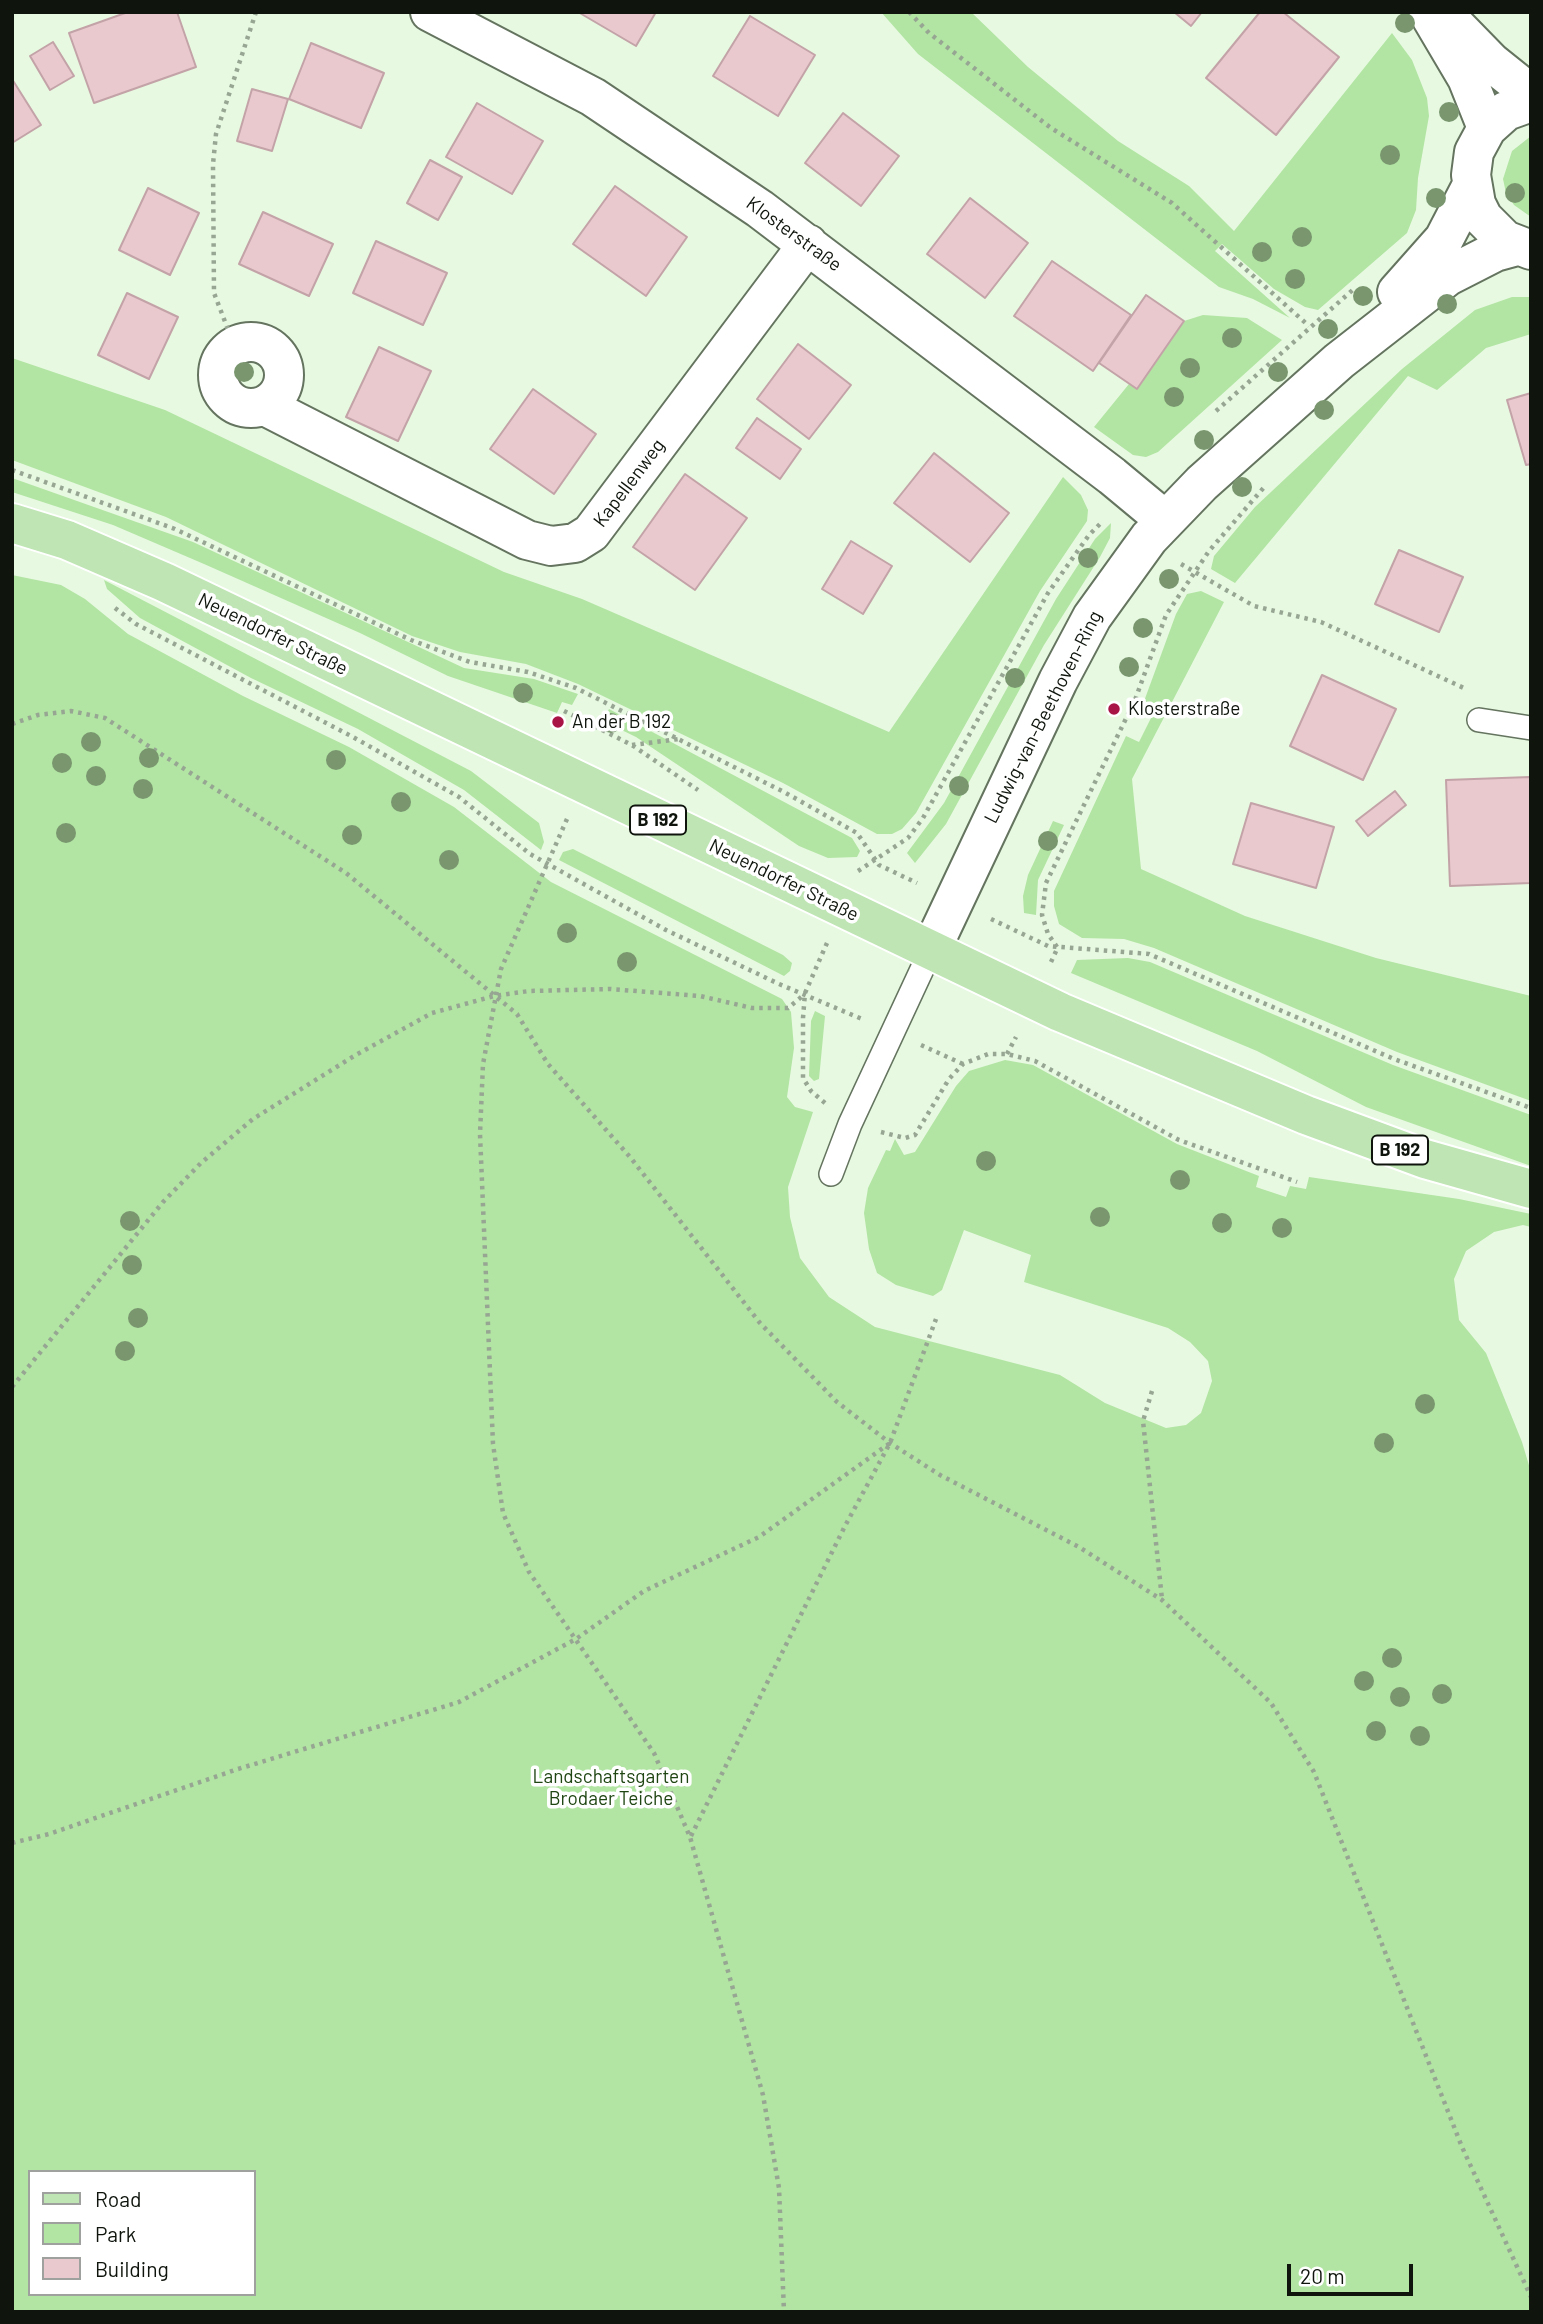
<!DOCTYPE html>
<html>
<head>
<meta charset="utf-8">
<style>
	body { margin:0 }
	#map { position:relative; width:1543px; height:2324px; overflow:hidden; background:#e7f9e1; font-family:Barlow,sans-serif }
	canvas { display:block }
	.frame { position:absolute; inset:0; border:14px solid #0f150d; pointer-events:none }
	.legend { position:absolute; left:28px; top:2170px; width:228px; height:126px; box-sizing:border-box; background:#fff; border:2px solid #9fa19e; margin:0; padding:9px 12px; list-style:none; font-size:21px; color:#0f150d }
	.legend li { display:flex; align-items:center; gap:14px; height:35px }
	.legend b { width:35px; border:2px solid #9fa19e }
	.scale { position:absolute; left:1287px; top:2264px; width:126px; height:32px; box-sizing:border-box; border:4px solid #0f150d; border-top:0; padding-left:9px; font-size:21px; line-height:24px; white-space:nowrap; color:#0f150d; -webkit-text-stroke:5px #fff; paint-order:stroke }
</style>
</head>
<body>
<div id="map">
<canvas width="1543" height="2324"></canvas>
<div class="frame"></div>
<ul class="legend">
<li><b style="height:9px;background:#bee5b3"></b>Road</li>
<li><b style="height:19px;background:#b2e5a3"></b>Park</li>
<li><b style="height:19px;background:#e9c9cd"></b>Building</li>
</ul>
<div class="scale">20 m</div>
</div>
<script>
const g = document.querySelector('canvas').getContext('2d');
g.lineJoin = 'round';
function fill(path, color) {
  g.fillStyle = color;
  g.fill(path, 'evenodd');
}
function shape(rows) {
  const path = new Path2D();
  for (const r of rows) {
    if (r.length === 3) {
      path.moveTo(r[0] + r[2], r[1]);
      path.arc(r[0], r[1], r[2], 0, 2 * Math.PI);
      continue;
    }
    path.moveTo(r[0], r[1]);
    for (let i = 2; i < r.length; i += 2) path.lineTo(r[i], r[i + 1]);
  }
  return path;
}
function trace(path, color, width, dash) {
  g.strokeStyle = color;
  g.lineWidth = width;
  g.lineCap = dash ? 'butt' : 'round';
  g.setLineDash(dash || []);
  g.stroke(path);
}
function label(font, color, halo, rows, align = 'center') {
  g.font = font + ' Barlow,sans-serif';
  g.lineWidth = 7;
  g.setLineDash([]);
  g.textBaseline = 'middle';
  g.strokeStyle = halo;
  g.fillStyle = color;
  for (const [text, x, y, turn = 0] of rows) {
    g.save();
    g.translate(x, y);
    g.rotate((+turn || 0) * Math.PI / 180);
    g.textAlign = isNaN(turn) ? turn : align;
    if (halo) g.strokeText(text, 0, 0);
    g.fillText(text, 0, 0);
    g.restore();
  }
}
const green = shape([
	[881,12,971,12,1028,67,1118,141,1189,186,1234,231,1392,33,1412,60,1427,98,1429,116,1418,178,1416,210,1407,233,1318,310,1305,307,1274,289,1222,244,1215,251,1290,318,1253,299,1219,287,918,54],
	[1531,136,1531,217,1514,205,1506,193,1503,179,1512,151],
	[1512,297,1531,297,1531,334,1486,348,1437,390,1408,376,1235,583,1211,569,1214,556,1255,507,1402,369,1475,310],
	[1203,315,1247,318,1282,340,1158,452,1146,457,1133,455,1094,427,1129,384,1138,388,1184,321],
	[12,358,165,410,504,572,582,599,889,732,1063,477,1081,495,1088,510,1087,521,1040,591,916,813,902,829,892,834,877,834,783,783,578,684,526,664,460,652,412,636,166,517,12,460],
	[12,478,193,542,464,668,534,679,578,694,572,705,562,702,557,713,448,676,360,633,204,564,113,525,12,492],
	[1111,523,1110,538,1100,557,1044,645,946,824,915,863,907,853,944,803,1056,599,1095,539],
	[12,575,61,585,85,599,128,634,243,696,349,747,454,807,551,882,782,999,791,1012,794,1048,787,1097,795,1107,813,1112,788,1187,790,1217,800,1258,829,1297,875,1327,1060,1375,1105,1403,1166,1428,1186,1425,1201,1413,1212,1381,1208,1361,1190,1342,1168,1328,1024,1282,1031,1255,964,1230,942,1290,933,1296,896,1285,877,1273,869,1249,864,1213,868,1188,886,1150,890,1151,895,1139,904,1155,915,1152,956,1086,969,1071,1005,1060,1033,1065,1177,1144,1259,1176,1256,1187,1286,1197,1290,1186,1306,1189,1309,1177,1459,1199,1531,1214,1531,1227,1523,1225,1494,1232,1466,1251,1454,1279,1459,1320,1486,1353,1522,1442,1531,1472,1531,2312,12,2312],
	[30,2172,254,2172,254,2294,30,2294],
	[104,580,471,771,539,823,544,842,541,850,464,790,358,729,251,678,140,618,107,589],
	[1201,591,1224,602,1132,779,1141,869,1245,916,1376,958,1531,996,1531,1101,1397,1052,1154,948,1124,939,1082,938,1059,924,1054,906,1054,891,1126,736,1139,742,1155,710,1143,704,1176,614,1187,594],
	[609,709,852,838,860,851,857,857,828,858,799,846,636,737,603,721],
	[1053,821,1064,825,1038,880,1036,915,1024,913,1023,896,1028,875],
	[573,849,783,955,792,963,790,971,784,976,559,860,563,852],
	[1128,958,1150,962,1393,1065,1531,1115,1531,1166,1366,1107,1257,1051,1071,973,1077,960],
	[815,1011,825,1016,819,1079,814,1081,809,1076,811,1021]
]);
const building = shape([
	[128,12,177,12,196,67,94,103,69,33,128,12],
	[578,12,656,12,636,46,578,12],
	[1174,12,1202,12,1191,26,1174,12],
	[1260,12,1283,12,1339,57,1276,135,1206,78,1260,12],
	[750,16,815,55,778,116,713,76,750,16],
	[53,42,74,76,50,90,30,56,53,42],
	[311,43,384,73,361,128,289,99,311,43],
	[12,79,41,125,12,143,12,79],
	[252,89,288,99,272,151,237,141,252,89],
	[477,103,543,141,512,194,446,157,477,103],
	[843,113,899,156,861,206,805,163,843,113],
	[430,160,462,177,438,220,407,203,430,160],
	[615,186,687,237,646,296,573,244,615,186],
	[148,188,199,213,170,275,119,250,148,188],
	[970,198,1028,243,985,298,927,254,970,198],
	[263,212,333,244,309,296,239,264,263,212],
	[376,241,447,273,423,325,353,293,376,241],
	[1052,261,1131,315,1093,371,1014,316,1052,261],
	[127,293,178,317,149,379,98,355,127,293],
	[1146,295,1184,321,1137,389,1099,363,1146,295],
	[798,344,851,385,809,439,757,399,798,344],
	[379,347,431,371,398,441,346,417,379,347],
	[533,389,596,434,554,494,490,449,533,389],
	[1531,393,1531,464,1526,465,1507,400,1531,393],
	[757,418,801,449,780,479,736,448,757,418],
	[934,453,1009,513,970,562,894,503,934,453],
	[685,474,747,518,695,590,633,547,685,474],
	[851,541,892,566,863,614,822,589,851,541],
	[1399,550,1463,577,1439,632,1375,604,1399,550],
	[1322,675,1396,709,1363,780,1290,746,1322,675],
	[1530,777,1531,883,1450,886,1446,780,1530,777],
	[1395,791,1406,805,1368,836,1356,821,1395,791],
	[1251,803,1334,827,1316,888,1233,864,1251,803]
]);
const path = shape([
	[909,12,929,33,1051,128,1172,203,1309,326],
	[234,345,214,293,213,164,216,134,256,12],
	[1216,411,1356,287],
	[12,470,175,529,411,640,470,662,528,672,576,688,784,792,857,833,879,865,917,883],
	[1181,564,1254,606,1321,622,1466,689],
	[115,608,136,624,353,737,459,797,530,854,666,930,779,984,862,1019],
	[564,711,632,745,698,790],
	[12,724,38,715,71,711,105,718,346,873,517,1014,548,1064,630,1157,760,1323,837,1402,890,1443,940,1475,1079,1547,1162,1600,1271,1703,1314,1772,1462,2147,1531,2297],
	[632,745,679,739],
	[567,819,501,969,483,1064,480,1134,493,1444,503,1513,529,1572,654,1753,690,1837,763,2095,779,2188,784,2312],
	[858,871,908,838,923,818,1048,593,1089,535,1102,522],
	[991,919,1048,946,1149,954,1394,1059,1531,1108],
	[1057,947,1048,934,1042,915,1046,883,1135,700,1166,615,1209,551,1266,485],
	[1051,962,1058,947],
	[921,1045,963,1064],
	[1007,1054,1016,1037],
	[825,1103,811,1091,803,1078,803,1018,805,993,827,943],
	[881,1132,905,1138,915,1135,949,1079,963,1064,988,1054,1007,1054,1035,1061,1179,1140,1297,1182],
	[12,1387,163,1202,201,1163,253,1119,354,1056,432,1013,494,996,529,991,610,989,700,996,752,1008,788,1008,805,994],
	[1152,1391,1143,1421,1162,1599],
	[691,1836,845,1526,890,1443,936,1319],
	[12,1843,49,1834,238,1769,459,1702,576,1639,644,1591,759,1537,890,1443]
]);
const lane = shape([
	[1479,720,1531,728],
	[831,1174,850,1124,931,950]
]);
const street = shape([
	[430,12,593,97,760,209,1112,476,1165,520],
	[1428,12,1467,78,1487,128],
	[1450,20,1491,62,1531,94],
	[1531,102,1506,111,1487,128,1474,152,1471,175,1476,204,1483,218,1505,240,1531,250],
	[1397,292,1444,239,1471,187],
	[251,375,33],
	[265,406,527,540,551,546,575,543,591,533,808,244],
	[931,950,1058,681,1092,617,1149,538,1202,483,1339,361,1448,276,1495,252,1517,246]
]);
const primary = shape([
	[12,523,67,540,164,582,1060,1012,1306,1115,1425,1159,1531,1189]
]);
const trees = [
	[1405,23],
	[1449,112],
	[1390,155],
	[1515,193],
	[1436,198],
	[1302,237],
	[1262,252],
	[1295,279],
	[1363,296],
	[1447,304],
	[1328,329],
	[1232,338],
	[1190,368],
	[244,372],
	[1278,372],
	[1174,397],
	[1324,410],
	[1204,440],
	[1242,487],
	[1088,558],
	[1169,579],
	[1143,628],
	[1129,667],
	[1015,678],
	[523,693],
	[611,723],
	[91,742],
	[149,758],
	[336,760],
	[62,763],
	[96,776],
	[959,786],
	[143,789],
	[401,802],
	[66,833],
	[352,835],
	[1048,841],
	[449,860],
	[567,933],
	[627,962],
	[986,1161],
	[1180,1180],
	[1100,1217],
	[130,1221],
	[1222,1223],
	[1282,1228],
	[132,1265],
	[138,1318],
	[125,1351],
	[1425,1404],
	[1384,1443],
	[1392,1658],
	[1364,1681],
	[1442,1694],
	[1400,1697],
	[1376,1731],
	[1420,1736]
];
const markers = [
	[1114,709,7,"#a91446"],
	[558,722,7,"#a91446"]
];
const shields = [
	[658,820,56],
	[1400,1150,56]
];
const shieldNames = [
	["B 192",658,820],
	["B 192",1400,1150]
];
const streetNames = [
	["Klosterstraße",794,234,36],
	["Kapellenweg",629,483,-53],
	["Neuendorfer Straße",273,634,26],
	["Ludwig-van-Beethoven-Ring",1043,717,-63],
	["Neuendorfer Straße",784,880,26]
];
const poiNames = [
	["Klosterstraße",1128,709],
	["An der B 192",572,722]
];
const parkNames = [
	["Landschaftsgarten",611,1777],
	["Brodaer Teiche",611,1799]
];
fill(green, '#b2e5a3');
fill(building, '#e9c9cd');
trace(building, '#c3a3a7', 2);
trace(lane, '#64745f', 26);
trace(street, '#64745f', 42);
trace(primary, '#fff', 42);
trace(path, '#97a593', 4.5, [3.5, 5]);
trace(lane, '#fff', 23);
trace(street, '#fff', 38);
trace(primary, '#bee5b3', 38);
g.fillStyle = '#79966f';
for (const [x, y] of trees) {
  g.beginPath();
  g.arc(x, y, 10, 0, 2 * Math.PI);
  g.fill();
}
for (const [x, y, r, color] of markers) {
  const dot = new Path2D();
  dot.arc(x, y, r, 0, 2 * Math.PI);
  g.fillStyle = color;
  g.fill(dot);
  trace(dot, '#fff', 2.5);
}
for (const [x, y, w] of shields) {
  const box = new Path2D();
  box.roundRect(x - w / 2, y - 14.5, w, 29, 5);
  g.fillStyle = '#fff';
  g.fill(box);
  trace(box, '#0f150d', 2);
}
label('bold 18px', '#0f150d', null, shieldNames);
label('19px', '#0f150d', '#fff', streetNames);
label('19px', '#0f150d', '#fff', poiNames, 'left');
label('19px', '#1f4512', '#fff', parkNames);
</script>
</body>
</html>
